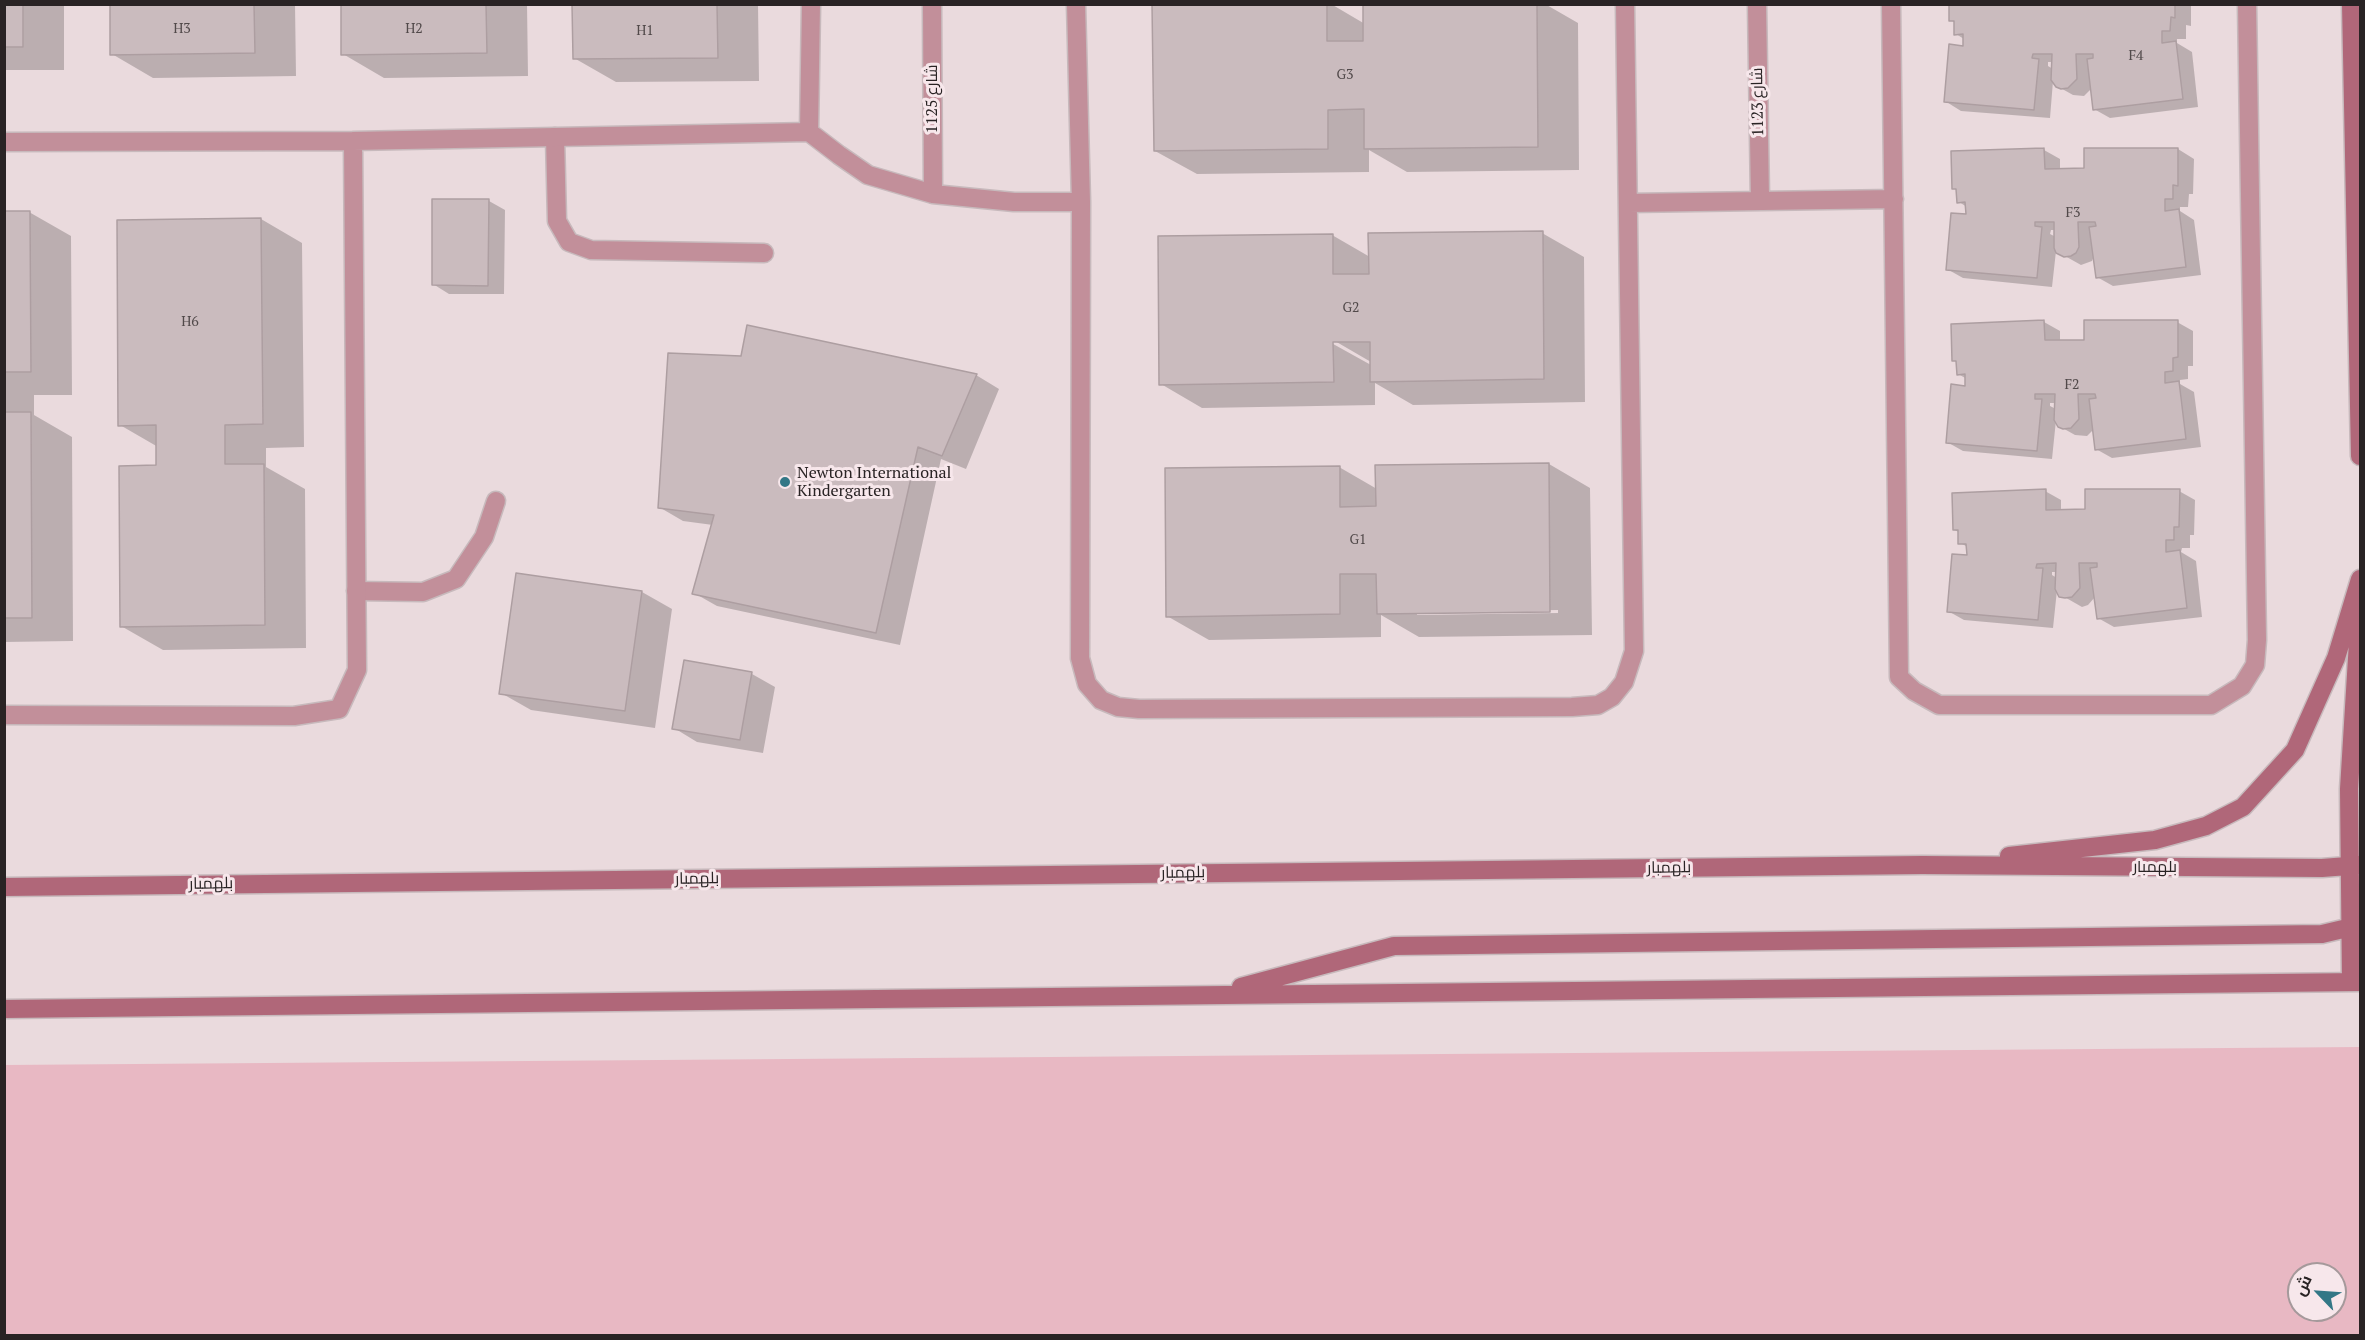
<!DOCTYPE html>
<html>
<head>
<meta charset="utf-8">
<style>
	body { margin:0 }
	#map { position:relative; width:2365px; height:1340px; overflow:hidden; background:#eadadd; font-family:"PT Serif",Cairo,serif }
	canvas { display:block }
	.frame { position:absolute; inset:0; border:6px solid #292324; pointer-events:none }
	.north { position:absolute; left:2287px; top:1262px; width:60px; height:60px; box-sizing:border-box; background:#f7e7eb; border:2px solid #a5999b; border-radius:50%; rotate:295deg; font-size:16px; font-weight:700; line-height:24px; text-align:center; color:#292324 }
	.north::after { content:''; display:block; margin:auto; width:21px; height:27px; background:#337786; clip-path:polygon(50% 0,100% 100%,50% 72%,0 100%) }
</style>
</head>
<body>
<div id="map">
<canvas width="2365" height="1340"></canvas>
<div class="frame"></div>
<div class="north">ش</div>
</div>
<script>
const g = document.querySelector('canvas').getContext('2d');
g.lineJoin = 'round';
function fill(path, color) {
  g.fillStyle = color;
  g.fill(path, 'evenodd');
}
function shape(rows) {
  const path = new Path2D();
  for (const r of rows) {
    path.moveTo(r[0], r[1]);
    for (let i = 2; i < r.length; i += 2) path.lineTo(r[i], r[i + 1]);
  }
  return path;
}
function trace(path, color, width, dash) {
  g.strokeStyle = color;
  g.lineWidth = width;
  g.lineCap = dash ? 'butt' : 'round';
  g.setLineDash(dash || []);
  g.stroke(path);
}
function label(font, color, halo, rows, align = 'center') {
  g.font = font + ' "PT Serif",Cairo,serif';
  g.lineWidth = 6;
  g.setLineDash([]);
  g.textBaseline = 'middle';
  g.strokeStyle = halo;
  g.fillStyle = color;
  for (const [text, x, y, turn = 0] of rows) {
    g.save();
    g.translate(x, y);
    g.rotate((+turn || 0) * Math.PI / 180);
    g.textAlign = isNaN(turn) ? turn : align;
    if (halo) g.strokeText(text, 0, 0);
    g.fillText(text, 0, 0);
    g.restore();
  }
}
const green = shape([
	[2360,1047,2360,1335,5,1335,5,1065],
	[2299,1274,2335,1274,2335,1310,2299,1310]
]);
const shadow = shape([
	[4,4,64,4,64,70,4,70],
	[111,4,295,4,296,76,153,78,112,54],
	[343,4,527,4,528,76,384,78,343,54],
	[574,4,758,4,759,81,616,82,574,58],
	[1154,4,1331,4,1365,24,1365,4,1545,4,1578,23,1579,170,1407,172,1369,150,1369,172,1197,174,1155,151],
	[1950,4,2191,4,2191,26,2186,25,2186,39,2177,39,2177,43,2192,52,2198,107,2110,118,2094,109,2092,88,2084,96,2073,95,2057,86,2053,81,2050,118,1961,111,1945,101,1965,47,1964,39,1956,34,1955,23,1951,20],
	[2048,62,2053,62,2053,69,2048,66],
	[2178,149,2194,159,2193,194,2189,194,2188,207,2180,207,2180,211,2194,220,2201,275,2113,286,2097,277,2094,256,2092,261,2081,265,2056,251,2052,287,1963,278,1947,269,1967,215,1967,207,1959,202,1958,191,1953,188,2044,150,2060,159,2060,170,2086,169],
	[2051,230,2056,230,2056,237,2050,234],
	[489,201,505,210,504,294,449,294,433,284],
	[29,212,71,236,72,395,34,395,34,415,72,437,73,641,4,642,4,213],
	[261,219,302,243,304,447,266,448,266,467,305,489,306,648,163,650,121,626,158,467,158,447,120,425],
	[1542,233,1584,257,1585,402,1413,405,1375,383,1375,405,1202,408,1161,384,1332,235,1370,257],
	[1328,337,1371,362,1371,365,1326,340],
	[2044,322,2060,331,2060,342,2085,342,2177,322,2193,331,2193,366,2188,366,2188,379,2180,380,2180,384,2194,392,2201,447,2112,458,2096,449,2094,429,2087,436,2075,435,2059,426,2056,420,2052,459,1963,451,1947,442,1967,388,1967,379,1958,374,1958,363,1953,360],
	[2050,403,2056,403,2056,409,2050,406],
	[748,327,976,375,999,389,966,469,941,459,900,645,717,606,694,593,713,525,683,521,659,507,743,358],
	[1549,464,1590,488,1592,635,1419,637,1381,615,1381,637,1209,640,1167,616,1339,467,1377,489],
	[1558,610,1558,613,1417,615,1417,612],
	[2045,491,2061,500,2061,511,2087,511,2179,491,2195,500,2194,535,2190,535,2190,548,2182,548,2181,552,2196,561,2202,617,2114,627,2098,618,2095,597,2088,605,2082,607,2061,595,2057,590,2053,628,1964,620,1948,611,1969,557,1968,547,1960,543,1959,532,1954,530],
	[2052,572,2057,572,2057,578,2052,575],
	[642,592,672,609,655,728,531,710,501,693],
	[685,662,752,674,775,687,763,753,697,742,674,728]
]);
const building = shape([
	[4,4,23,4,23,47,4,47,4,4],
	[110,4,254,4,255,53,110,55,110,4],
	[341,4,486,4,487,53,341,55,341,4],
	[572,4,717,4,718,58,573,59,572,4],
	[1152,4,1327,4,1327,41,1363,41,1363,4,1537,4,1538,147,1364,149,1364,109,1328,110,1328,149,1154,151,1152,4],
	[1949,4,2175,4,2175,18,2171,17,2170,31,2162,31,2162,43,2176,41,2183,99,2093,110,2087,59,2093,58,2093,54,2076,54,2077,79,2068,88,2061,89,2056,87,2051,80,2052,54,2033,54,2032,58,2039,59,2034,110,1944,102,1949,44,1963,46,1963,34,1954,35,1954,21,1949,21,1949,4],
	[2044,148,2045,169,2084,168,2084,148,2178,148,2178,186,2173,185,2173,199,2165,199,2165,211,2179,209,2186,267,2096,278,2089,227,2096,226,2095,222,2078,222,2079,247,2076,253,2071,256,2064,257,2056,253,2054,248,2054,222,2035,222,2035,226,2042,227,2037,278,1946,270,1951,213,1966,214,1965,202,1957,203,1956,189,1952,189,1951,151,2044,148],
	[432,199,489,199,488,286,432,285,432,199],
	[4,211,30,211,31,372,4,372,4,211],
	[261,218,263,424,225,425,225,464,264,464,265,625,120,627,119,466,156,465,156,425,118,426,117,220,261,218],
	[1543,231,1544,379,1370,382,1370,342,1333,342,1334,382,1159,385,1158,236,1333,234,1333,274,1369,274,1368,233,1543,231],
	[2044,320,2045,340,2084,340,2084,320,2178,320,2178,357,2173,358,2173,371,2165,372,2165,383,2179,381,2186,439,2095,450,2089,399,2096,398,2095,394,2078,394,2079,419,2071,428,2063,429,2058,427,2054,420,2055,394,2035,394,2035,399,2042,399,2037,451,1946,443,1951,384,1965,386,1965,374,1957,375,1956,361,1952,361,1951,324,2044,320],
	[747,325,977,374,942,456,918,447,876,633,692,594,714,515,658,508,668,353,741,356,747,325],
	[4,412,31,412,32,618,4,618,4,412],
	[1549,463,1550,612,1377,614,1376,574,1340,574,1340,614,1166,617,1165,468,1340,466,1340,507,1376,506,1375,465,1549,463],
	[2046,489,2046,510,2085,509,2085,489,2180,489,2179,527,2174,527,2174,540,2166,540,2166,552,2180,550,2187,608,2097,619,2090,568,2097,567,2097,563,2079,563,2080,588,2072,597,2065,598,2059,597,2055,589,2056,563,2037,564,2036,568,2043,568,2038,620,1947,612,1952,554,1967,555,1966,544,1958,544,1958,530,1953,530,1952,493,2046,489],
	[516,573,642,591,625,711,499,694,516,573],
	[684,660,752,672,740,740,672,729,684,660]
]);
const lane = shape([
	[555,137,557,221,569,242,591,250,764,253],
	[356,591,423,592,456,579,484,537,496,501]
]);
const street = shape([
	[932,4,933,194],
	[1076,4,1081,202,1080,658,1087,684,1101,700,1118,707,1139,709,1572,707,1598,705,1612,697,1624,682,1634,651,1625,4],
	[1757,4,1760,200],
	[1891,4,1899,677,1914,691,1939,705,2211,705,2242,686,2255,665,2257,640,2247,4],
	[809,132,811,4],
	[4,142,353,141,809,132,839,155,868,175,933,194,1014,202,1081,202],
	[1629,203,1894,199],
	[4,715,294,716,339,709,357,670,353,141]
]);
const secondary = shape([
	[2351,4,2360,456],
	[2009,856,2155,840,2206,826,2243,807,2295,750,2336,658,2360,579],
	[4,887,1922,865,2322,868,2360,865],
	[2351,982,2349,789,2360,609],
	[1241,987,1394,946,2322,934,2360,925],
	[4,1009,2360,982]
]);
const markers = [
	[785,482,6,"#337786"]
];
const numberNames = [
	["H3",182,29],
	["H2",414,29],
	["H1",645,31],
	["F4",2136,56],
	["G3",1345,75],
	["F3",2073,213],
	["G2",1351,308],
	["H6",190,322],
	["F2",2072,385],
	["G1",1358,540]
];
const streetNames = [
	["شارع 1125",932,99,-90],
	["شارع 1123",1758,102,-91],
	["بلهمبار",2155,867],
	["بلهمبار",1669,868,-1],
	["بلهمبار",1183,873,-1],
	["بلهمبار",697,879,-1],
	["بلهمبار",211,884,-1]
];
const poiNames = [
	["Newton International",797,473],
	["Kindergarten",797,491]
];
fill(green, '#e8b8c3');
fill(shadow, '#0003');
fill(building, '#cabbbe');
trace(building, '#ad9ea1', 1.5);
trace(lane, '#c7b9bc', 21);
trace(street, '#c7b9bc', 21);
trace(secondary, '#c7b9bc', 21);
trace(lane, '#c28f9a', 18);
trace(street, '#c28f9a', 18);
trace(secondary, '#b06779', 18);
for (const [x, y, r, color] of markers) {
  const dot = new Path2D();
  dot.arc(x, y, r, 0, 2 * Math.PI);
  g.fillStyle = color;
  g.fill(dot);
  trace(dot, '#f7e7eb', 2);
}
label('14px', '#51494a', null, numberNames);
label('16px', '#292324', '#f7e7eb', streetNames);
label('16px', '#292324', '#f7e7eb', poiNames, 'left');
</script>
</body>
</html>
